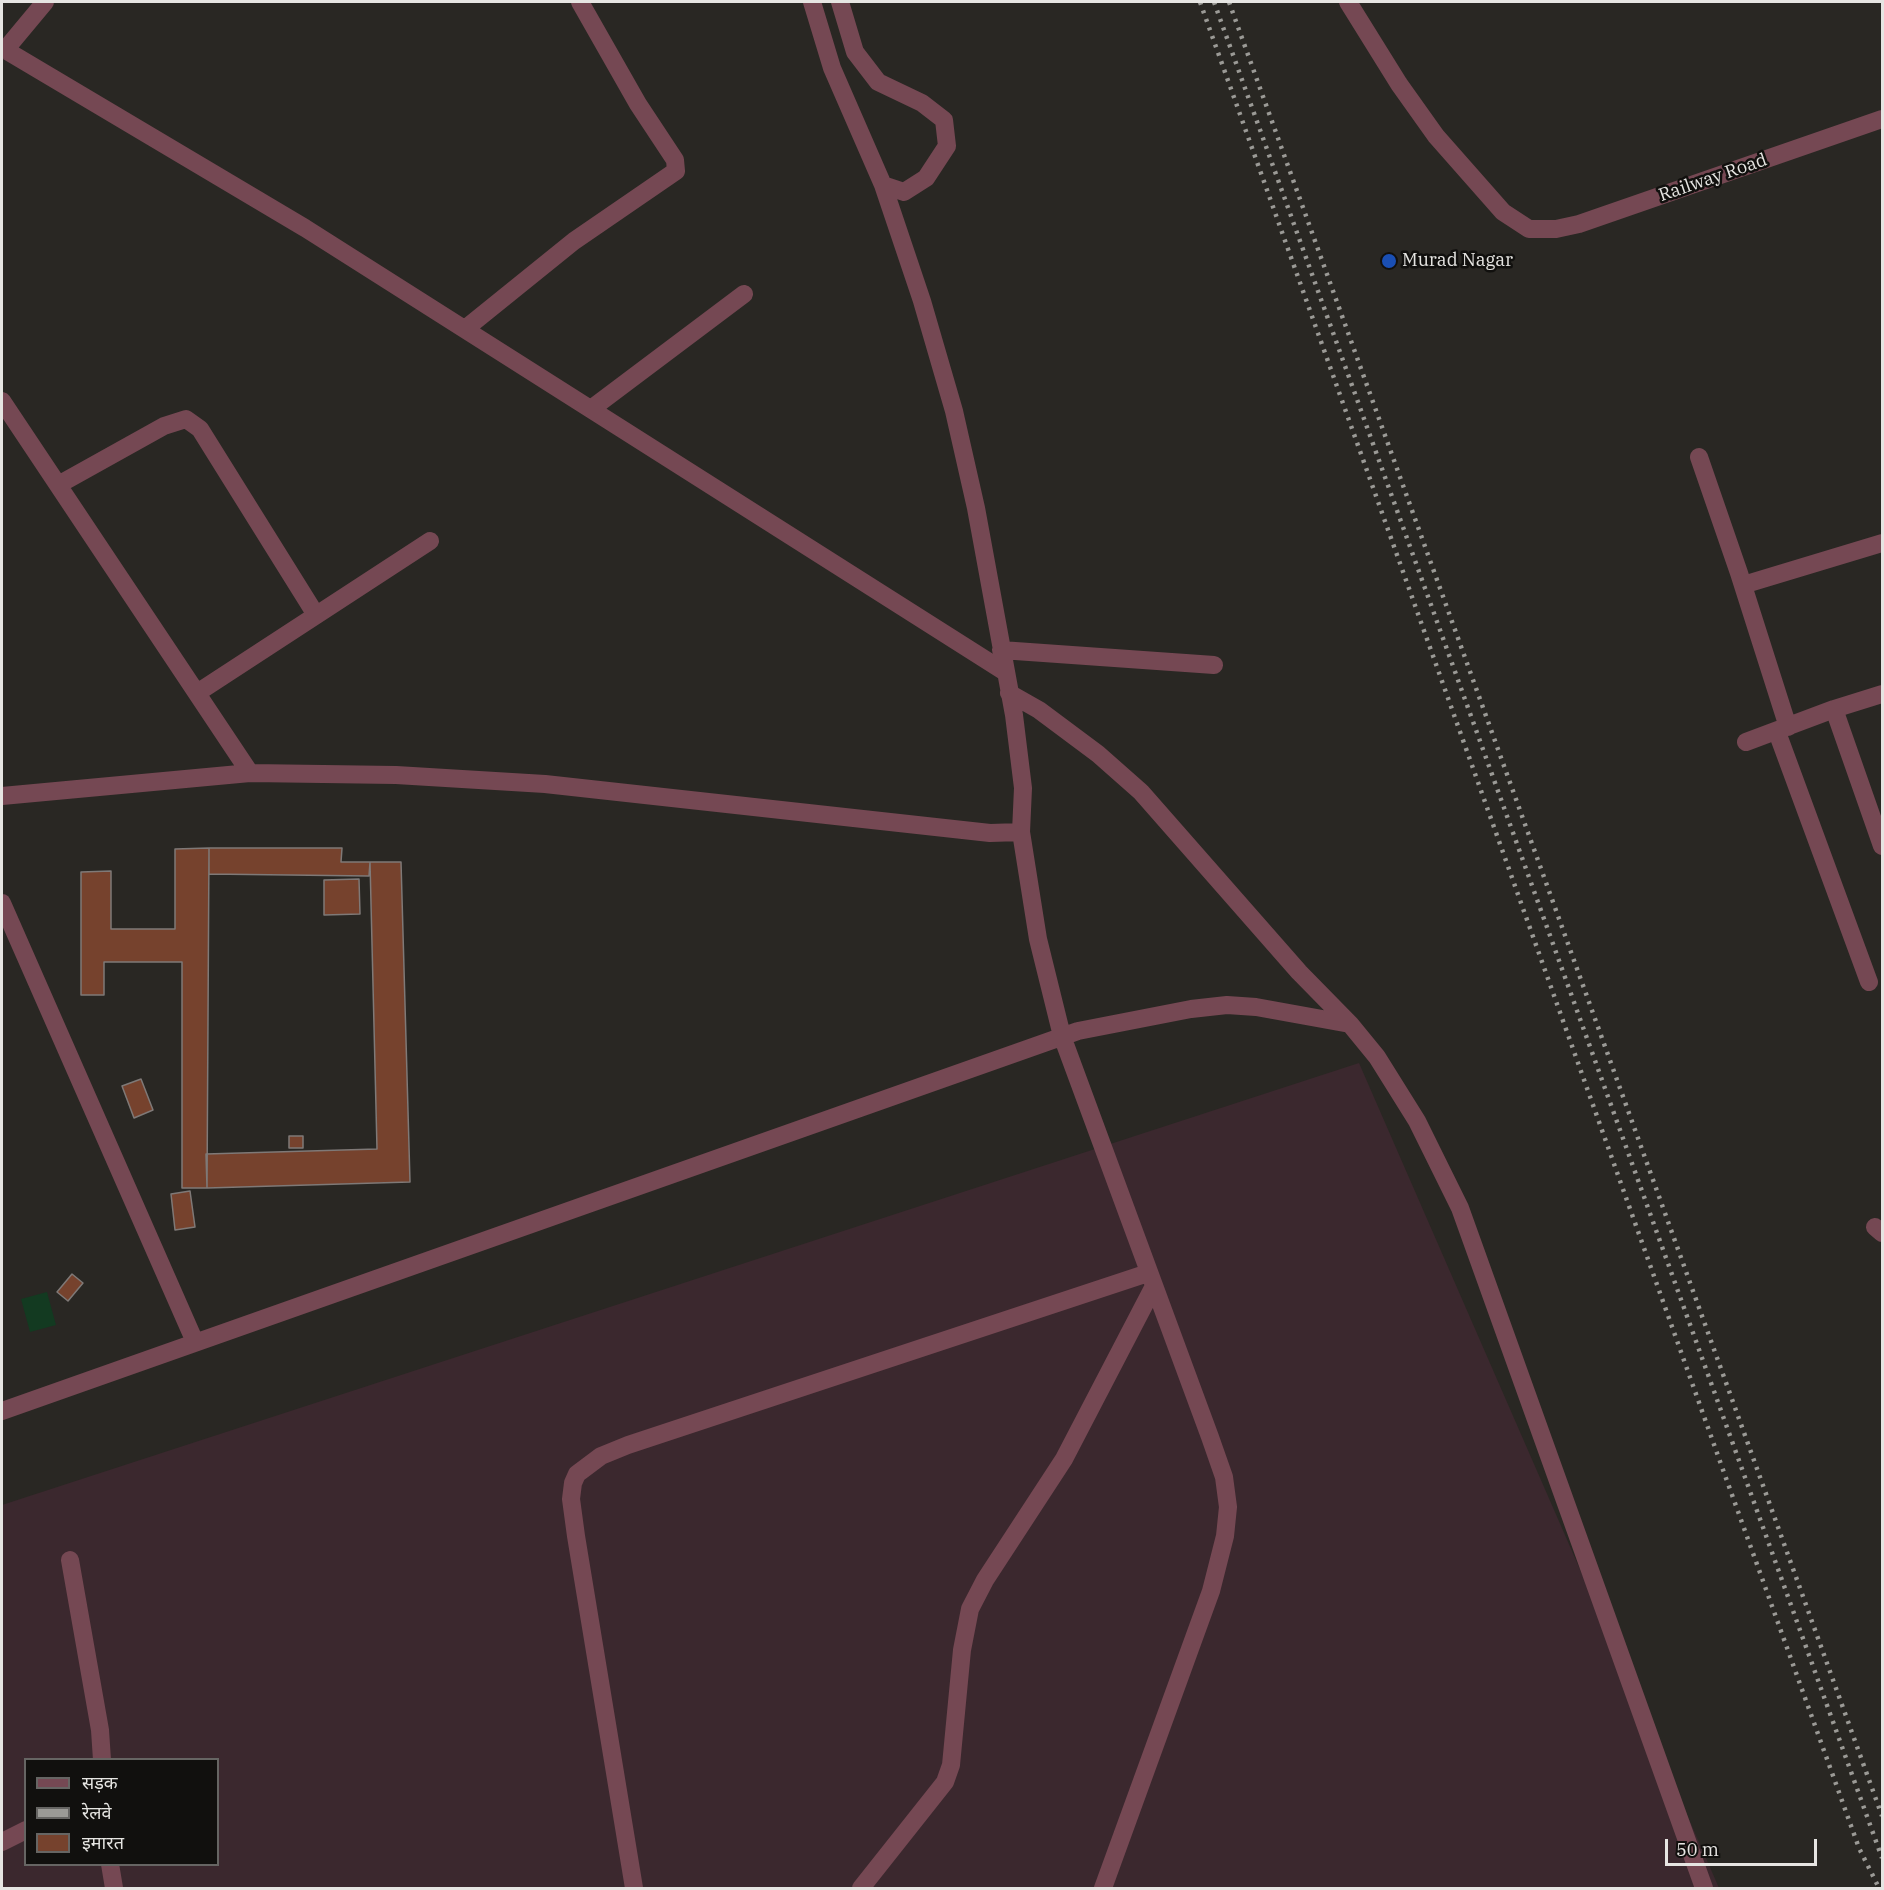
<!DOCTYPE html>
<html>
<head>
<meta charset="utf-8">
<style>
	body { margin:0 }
	#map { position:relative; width:1884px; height:1890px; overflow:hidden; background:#292723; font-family:"IBM Plex Serif","Noto Sans Devanagari",serif }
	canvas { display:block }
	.frame { position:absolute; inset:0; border:3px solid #e6e5e2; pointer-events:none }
	.legend { position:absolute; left:24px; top:1758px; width:195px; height:108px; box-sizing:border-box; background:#11100e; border:2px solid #666563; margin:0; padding:8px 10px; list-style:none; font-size:18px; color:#e6e5e2 }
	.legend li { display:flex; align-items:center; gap:12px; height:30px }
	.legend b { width:30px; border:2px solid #666563 }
	.scale { position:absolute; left:1665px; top:1839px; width:152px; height:27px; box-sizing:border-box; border:3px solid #e6e5e2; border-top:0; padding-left:8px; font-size:18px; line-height:21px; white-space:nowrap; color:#e6e5e2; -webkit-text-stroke:4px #11100e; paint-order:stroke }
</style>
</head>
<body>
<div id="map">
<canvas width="1884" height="1890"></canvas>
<div class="frame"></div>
<ul class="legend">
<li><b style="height:8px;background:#754853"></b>सड़क</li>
<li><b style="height:8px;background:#9b9a96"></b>रेलवे</li>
<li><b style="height:16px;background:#76422d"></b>इमारत</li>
</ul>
<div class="scale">50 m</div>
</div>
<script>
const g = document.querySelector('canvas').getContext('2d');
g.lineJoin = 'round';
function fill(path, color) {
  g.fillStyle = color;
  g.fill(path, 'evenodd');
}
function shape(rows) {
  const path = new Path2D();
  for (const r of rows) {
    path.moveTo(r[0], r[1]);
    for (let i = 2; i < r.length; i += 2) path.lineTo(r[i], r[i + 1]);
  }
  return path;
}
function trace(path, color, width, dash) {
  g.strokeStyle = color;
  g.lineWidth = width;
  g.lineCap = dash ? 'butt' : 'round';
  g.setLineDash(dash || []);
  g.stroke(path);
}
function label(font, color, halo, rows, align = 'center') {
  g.font = font + ' "IBM Plex Serif",serif';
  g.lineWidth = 5;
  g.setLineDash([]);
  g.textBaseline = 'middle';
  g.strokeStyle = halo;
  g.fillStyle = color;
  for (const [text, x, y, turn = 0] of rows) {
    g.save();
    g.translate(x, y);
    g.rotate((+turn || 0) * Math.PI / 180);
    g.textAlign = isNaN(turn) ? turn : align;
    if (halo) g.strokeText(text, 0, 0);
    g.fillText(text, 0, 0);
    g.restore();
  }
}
const industrial = shape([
	[1359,1063,1719,1888,2,1888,2,1505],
	[26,1760,218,1760,218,1864,26,1864]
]);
const green = shape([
	[47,1292,56,1325,30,1332,21,1299]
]);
const building = shape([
	[209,848,207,1188,182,1188,182,962,104,962,104,995,81,995,81,872,111,871,111,929,175,929,175,849,209,848],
	[209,848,342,848,341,862,370,862,369,876,209,874,209,848],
	[370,862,401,862,410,1182,207,1188,206,1154,377,1149,370,862],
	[359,879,360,914,324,915,324,880,359,879],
	[141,1079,153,1110,134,1118,122,1086,141,1079],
	[289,1136,303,1136,303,1148,289,1148,289,1136],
	[190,1191,195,1227,175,1230,171,1194,190,1191],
	[72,1274,83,1283,68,1301,57,1292,72,1274]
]);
const minor = shape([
	[840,2,855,52,878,82,922,103,944,120,947,146,926,178,904,192,883,185],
	[1348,2,1399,84,1436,136,1503,212,1529,229,1556,229,1579,224,1882,119],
	[2,48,305,228,1005,672],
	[5,50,45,2],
	[465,329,574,241,676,171,675,160,638,104,580,2],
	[2,401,250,773],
	[591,409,744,294],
	[1699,457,1739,573,1788,727],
	[58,485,164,426,186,419,200,429,316,615],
	[1743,585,1882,543],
	[1001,650,1214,665],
	[197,693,430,541],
	[1009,693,1039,710,1098,754,1141,792,1299,972,1350,1024,1377,1057,1417,1121,1460,1208,1704,1888],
	[1834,709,1882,846],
	[1777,732,1869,982],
	[1746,742,1834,709,1882,694],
	[2,796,250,773,396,775,545,784,990,833,1021,832,1023,788,1014,715,976,508,954,411,922,301,883,185,832,68,812,2],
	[1021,832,1038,939,1062,1036,1210,1437,1224,1477,1228,1507,1225,1536,1211,1591,1103,1888],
	[2,903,195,1342],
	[1875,1227,1882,1233],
	[2,1411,1078,1031,1191,1009,1227,1005,1256,1007,1350,1024],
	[70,1560,100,1730,102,1760],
	[2,1842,26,1830],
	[110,1864,114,1888],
	[634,1888,576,1536,571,1499,573,1483,577,1474,601,1456,628,1445,1148,1273],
	[861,1888,945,1782,951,1765,962,1650,970,1609,985,1580,1064,1459,1153,1288]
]);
const rail = shape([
	[1200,2,1722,1467,1859,1848,1879,1888],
	[1214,2,1882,1858],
	[1229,2,1882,1816]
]);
const markers = [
	[1389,261,8,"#1a4fb4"]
];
const streetNames = [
	["Railway Road",1713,178,-19]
];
const poiNames = [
	["Murad Nagar",1402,261]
];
fill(industrial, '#3b282e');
fill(green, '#133a21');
fill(building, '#76422d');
trace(building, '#7f7977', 1.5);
trace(minor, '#754853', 18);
trace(rail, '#9b9a96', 4.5, [3, 6]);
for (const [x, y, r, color] of markers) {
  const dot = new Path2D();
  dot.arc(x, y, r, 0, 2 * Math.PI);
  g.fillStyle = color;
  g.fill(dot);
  trace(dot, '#11100e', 2);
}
label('18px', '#e6e5e2', '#11100e', streetNames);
label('18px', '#e6e5e2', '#11100e', poiNames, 'left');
</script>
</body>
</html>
